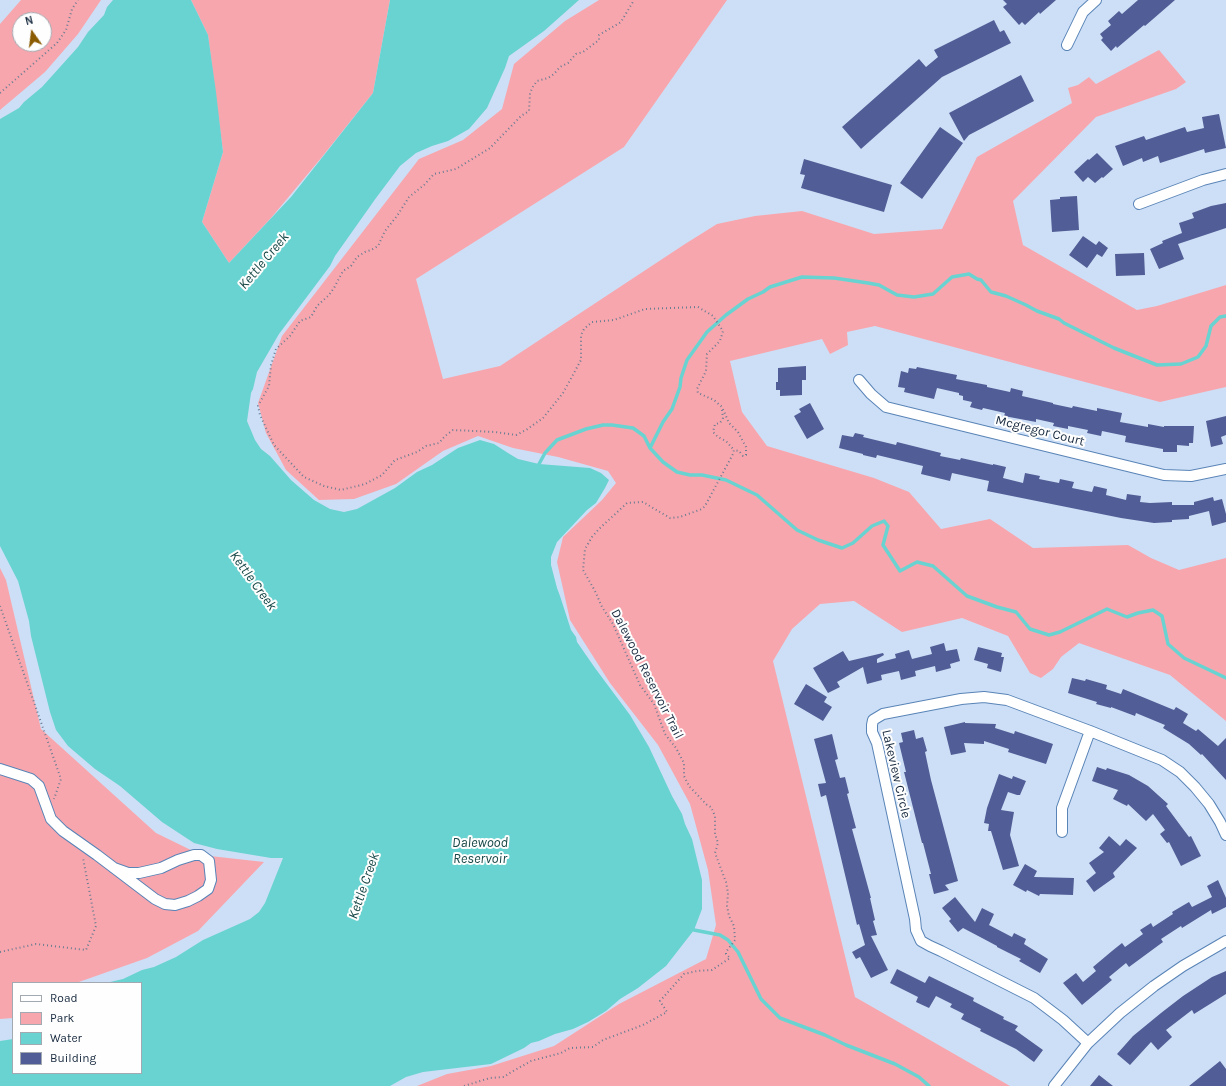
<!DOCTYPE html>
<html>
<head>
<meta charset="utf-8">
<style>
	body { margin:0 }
	#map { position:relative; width:1226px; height:1086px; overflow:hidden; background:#cddff6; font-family:Karla,sans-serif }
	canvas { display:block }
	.legend { position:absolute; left:12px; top:982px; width:130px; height:92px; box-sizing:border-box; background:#fefefe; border:1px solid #a2a9b1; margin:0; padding:5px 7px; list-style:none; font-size:12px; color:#17293e }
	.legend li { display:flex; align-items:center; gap:8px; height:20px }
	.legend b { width:20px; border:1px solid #a2a9b1 }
	.north { position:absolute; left:12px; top:12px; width:40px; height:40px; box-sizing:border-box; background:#fefefe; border:1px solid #a2a9b1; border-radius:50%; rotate:346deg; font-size:11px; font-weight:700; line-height:16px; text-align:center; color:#17293e }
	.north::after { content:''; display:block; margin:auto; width:14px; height:18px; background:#8b5b02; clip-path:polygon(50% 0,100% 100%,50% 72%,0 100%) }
</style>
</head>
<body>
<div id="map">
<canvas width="1226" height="1086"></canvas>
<ul class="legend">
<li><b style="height:5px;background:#fff"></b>Road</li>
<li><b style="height:11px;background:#f8a6ad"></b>Park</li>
<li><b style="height:11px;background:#69d3d1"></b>Water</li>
<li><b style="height:11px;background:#515d96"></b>Building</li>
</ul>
<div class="north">N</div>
</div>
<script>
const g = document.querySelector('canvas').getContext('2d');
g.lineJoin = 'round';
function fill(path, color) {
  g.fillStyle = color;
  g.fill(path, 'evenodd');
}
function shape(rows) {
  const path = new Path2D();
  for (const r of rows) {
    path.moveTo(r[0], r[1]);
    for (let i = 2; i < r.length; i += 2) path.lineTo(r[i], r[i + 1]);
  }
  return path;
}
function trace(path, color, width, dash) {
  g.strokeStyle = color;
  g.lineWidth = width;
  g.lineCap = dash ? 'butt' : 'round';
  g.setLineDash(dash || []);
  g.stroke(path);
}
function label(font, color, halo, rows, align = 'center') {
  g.font = font + ' Karla,sans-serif';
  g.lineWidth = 4;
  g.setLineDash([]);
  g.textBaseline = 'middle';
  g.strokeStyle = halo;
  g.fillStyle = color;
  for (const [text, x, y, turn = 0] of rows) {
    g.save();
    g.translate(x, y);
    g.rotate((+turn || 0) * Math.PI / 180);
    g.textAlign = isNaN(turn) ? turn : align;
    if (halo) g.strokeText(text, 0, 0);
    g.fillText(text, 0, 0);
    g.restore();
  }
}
const green = shape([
	[21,0,101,0,78,34,45,72,0,110,0,24],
	[20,20,44,20,44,44,20,44],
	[191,0,390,0,373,93,322,157,271,218,229,263,202,222,223,152,208,35],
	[599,0,727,0,624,147,416,279,443,379,500,366,685,244,717,224,755,216,802,211,874,234,942,229,977,157,1072,103,1068,88,1078,85,1089,77,1096,84,1159,50,1186,82,1176,89,1096,117,1013,201,1023,245,1137,310,1157,306,1226,285,1226,387,1160,402,875,326,847,332,848,345,830,354,822,339,730,361,742,412,767,446,874,478,909,492,941,529,990,519,1033,548,1128,545,1151,558,1179,570,1226,558,1226,721,1170,675,1079,643,1061,657,1053,669,1041,678,1030,673,1008,636,962,618,902,632,854,601,820,604,792,629,773,661,855,997,1010,1086,417,1086,447,1074,491,1066,554,1046,619,1004,706,959,716,925,708,870,690,804,658,745,610,683,570,620,557,562,563,537,602,500,616,483,608,471,558,457,513,448,478,436,443,451,396,484,354,499,319,500,286,470,266,433,258,403,282,336,419,159,463,140,502,109,514,64,565,21],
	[0,568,6,580,41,729,156,833,201,855,264,862,198,931,147,958,76,983,13,983,13,1018,0,1019]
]);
const water = shape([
	[113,0,191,0,208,35,216,92,223,152,202,222,229,263,291,197,373,93,390,0,579,0,544,31,509,56,505,68,487,108,469,129,448,141,432,146,416,153,400,166,376,198,335,256,330,266,279,334,257,372,253,389,251,393,247,421,255,440,261,449,270,456,291,480,314,500,330,509,344,512,357,509,395,488,417,472,432,465,458,448,480,440,494,444,508,453,518,459,539,464,590,468,601,473,609,480,605,488,596,503,587,510,557,542,551,557,551,565,557,588,560,596,571,630,576,637,577,642,595,668,630,715,649,747,672,796,682,814,685,824,692,839,702,880,702,909,694,930,666,966,638,988,620,999,606,1011,588,1022,573,1029,555,1034,539,1041,531,1043,524,1048,491,1064,423,1072,406,1077,390,1086,0,1086,0,1041,13,1039,13,1073,141,1073,141,983,106,983,123,979,142,970,154,967,176,957,203,940,250,919,259,912,265,903,283,858,271,858,217,849,194,843,162,822,120,786,95,769,68,746,56,730,50,712,31,636,29,621,18,581,0,546,0,119,19,108,24,102,42,87,78,47,88,32,104,15,107,7]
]);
const stream = shape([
	[650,448,663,422,672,409,680,387,681,378,687,360,707,332,726,315,748,299,763,292,770,287,802,277,834,278,868,283,879,285,897,295,914,297,933,294,952,277,969,274,977,279,981,280,991,292,1006,296,1026,305,1037,311,1059,319,1064,323,1114,348,1157,365,1181,364,1198,357,1206,346,1211,326,1220,317,1226,316],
	[539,464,545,453,557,440,586,429,603,425,612,425,633,428,644,436,650,448,663,462,677,472,690,475,702,475,726,480,757,495,797,530,818,540,842,548,853,543,872,526,884,521,888,526,883,545,900,571,917,562,933,566,967,596,997,607,1016,612,1030,629,1049,635,1060,632,1107,609,1127,617,1138,613,1153,610,1162,616,1168,644,1184,658,1226,678],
	[694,930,720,935,728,940,738,952,761,999,780,1018,825,1035,846,1045,895,1064,919,1077,929,1086]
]);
const building = shape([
	[1003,0,1056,0,1040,14,1039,12,1025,25,1022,22,1019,25,1003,7,1007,4],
	[1138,0,1175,0,1145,26,1144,25,1117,48,1116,46,1111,51,1101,40,1103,38,1100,34,1111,25,1108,21,1119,11,1122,14],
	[994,20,1000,32,1004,30,1011,43,942,77,861,149,842,127,919,59,926,67,938,57,934,50],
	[1021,75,1034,101,969,135,964,141,949,113],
	[1219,114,1226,148,1205,153,1204,149,1160,163,1158,156,1143,162,1142,158,1123,166,1115,146,1144,136,1146,140,1185,127,1187,132,1204,128,1202,117],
	[940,127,963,143,922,199,900,183],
	[1097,153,1113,169,1103,178,1102,177,1095,183,1088,177,1083,182,1074,172,1088,159,1089,160],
	[804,159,892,185,884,212,801,188,805,175,800,174],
	[1077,196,1079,230,1052,232,1050,200,1060,199,1060,197],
	[1226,203,1226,228,1178,244,1184,259,1159,269,1150,249,1163,243,1162,241,1182,233,1179,223,1194,218,1192,213,1211,206],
	[1083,236,1096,245,1099,241,1108,248,1102,257,1097,254,1087,268,1069,255],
	[1144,253,1145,275,1116,276,1115,254],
	[806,366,806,380,802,380,802,395,780,396,780,390,776,390,776,382,778,382,778,368],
	[917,367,957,375,956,379,987,385,987,387,1010,392,1011,388,1023,391,1022,396,1053,403,1053,404,1072,408,1073,406,1097,411,1097,408,1122,413,1120,422,1148,427,1148,424,1164,427,1164,426,1194,426,1193,443,1189,443,1189,446,1177,445,1177,452,1163,452,1163,449,1125,442,1126,436,1102,431,1101,436,1087,433,1088,430,1068,426,1068,429,1053,426,1054,423,1036,419,1036,422,1004,416,1005,413,983,408,982,410,970,407,972,402,963,400,963,396,959,395,959,393,937,388,934,399,904,392,905,388,898,387,901,371,908,373,909,368,916,369],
	[810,403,824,429,807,439,794,416,801,412,799,409],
	[1226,416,1226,435,1221,437,1223,444,1211,447,1206,421],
	[855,433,864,435,863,437,896,445,897,442,941,453,940,456,960,460,961,458,993,465,993,464,1006,467,1003,478,1023,483,1025,473,1040,476,1039,479,1059,483,1060,479,1074,482,1072,488,1092,492,1094,486,1107,489,1106,495,1126,500,1127,494,1141,496,1140,502,1150,503,1172,502,1172,505,1194,505,1194,502,1213,497,1214,501,1222,499,1226,514,1226,522,1212,526,1209,511,1189,516,1189,519,1172,520,1172,522,1154,523,1121,518,987,491,989,481,952,473,950,481,921,474,923,466,877,455,876,458,863,455,863,454,839,448,842,435,853,437],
	[944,643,946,651,957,649,960,661,950,664,951,668,936,672,935,666,915,671,916,676,901,680,899,671,881,675,882,680,867,684,863,667,837,682,840,687,828,693,813,668,843,651,849,661,883,653,884,655,877,659,877,663,896,658,895,654,909,650,912,659,932,654,930,647],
	[978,647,1002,653,1001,657,1004,657,1001,672,987,668,988,664,974,660],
	[1072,678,1085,681,1086,679,1107,685,1106,689,1121,694,1123,689,1174,710,1176,707,1188,714,1183,723,1196,731,1198,729,1218,746,1226,738,1226,780,1202,754,1201,755,1189,744,1163,728,1165,725,1136,713,1135,716,1111,707,1111,708,1096,704,1097,702,1068,693],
	[806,684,827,697,824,702,832,707,823,721,794,704],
	[965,722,965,723,996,724,995,728,1014,734,1015,731,1053,744,1046,764,1008,752,1009,749,984,741,984,744,964,743,966,752,951,755,944,727],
	[914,730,916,739,923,737,927,751,925,752,931,780,958,881,945,885,949,890,934,894,929,874,931,874,923,843,922,843,904,772,906,772,899,743,903,742,901,733],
	[832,734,838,759,835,760,840,778,845,777,849,793,847,794,856,828,852,829,871,898,870,898,875,920,873,921,877,935,871,936,888,970,871,978,860,957,856,959,852,952,865,945,859,924,857,925,826,795,821,797,818,784,826,783,814,739],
	[1097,767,1106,770,1107,768,1129,775,1148,786,1168,804,1166,806,1189,837,1191,836,1201,856,1181,866,1169,842,1167,843,1160,834,1165,830,1153,814,1146,821,1128,804,1127,806,1113,799,1118,790,1092,781],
	[999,774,1012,779,1013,776,1026,781,1020,795,1017,795,1008,792,1001,810,1014,812,1010,835,1019,866,1003,870,991,831,988,831,989,824,984,823,987,808],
	[1109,836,1120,846,1126,839,1137,848,1113,873,1115,877,1094,892,1086,881,1096,873,1089,863,1104,852,1099,848],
	[1025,864,1037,871,1034,877,1074,878,1073,895,1040,894,1039,896,1027,890,1026,892,1013,885],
	[1218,880,1226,898,1226,907,1212,914,1211,910,1182,928,1181,926,1161,939,1163,942,1129,967,1126,963,1109,977,1112,980,1082,1005,1063,983,1076,973,1083,982,1096,971,1093,967,1112,951,1122,943,1125,947,1143,934,1140,930,1151,923,1153,927,1173,914,1172,912,1189,902,1192,907,1212,897,1207,886],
	[955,897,975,922,982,908,994,914,989,925,1012,937,1014,933,1026,939,1024,944,1048,959,1040,973,1019,961,1021,959,997,947,997,946,982,938,963,928,958,932,949,921,951,919,942,908],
	[897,969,925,983,929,976,974,998,973,1001,1004,1017,1003,1019,1018,1026,1015,1030,1043,1050,1034,1062,1016,1049,980,1031,981,1029,961,1019,964,1014,950,1007,952,1004,936,996,929,1008,916,1002,918,997,890,983],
	[1226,971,1226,994,1194,1014,1192,1010,1166,1030,1172,1037,1158,1050,1151,1042,1130,1065,1117,1054,1133,1036,1161,1013,1183,996,1212,977],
	[1220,1061,1226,1069,1226,1086,1189,1086],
	[1099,1075,1113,1086,1090,1086]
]);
const path = shape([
	[0,93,57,43,66,30,72,9,78,0],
	[722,410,723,418,720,423,715,424,713,432,718,437,726,441,734,450],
	[0,606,61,779,54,799],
	[0,952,36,944,86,950,96,926,83,858],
	[464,1086,490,1078,504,1077,508,1074,531,1061,561,1053,570,1048,593,1047,603,1040,643,1025,667,1012,660,1001,684,974,697,971,712,970,730,958,726,954,726,952,735,940,734,926,729,916,727,906,728,893,726,882,715,853,718,843,715,834,715,816,711,807,707,805,689,786,684,776,684,763,676,748,665,734,654,704,640,685,613,624,602,607,595,591,583,570,585,549,592,537,599,529,627,503,643,502,670,518,680,517,702,509,705,506,733,454,734,450,739,451,743,456,746,455,746,447,738,432,729,423,722,407,714,400,698,393,697,389,706,371,707,354,720,341,723,331,713,316,698,307,645,309,614,320,592,322,584,329,581,335,581,360,563,393,543,418,526,430,516,435,495,432,453,430,445,436,439,443,426,446,417,452,395,460,382,475,365,484,341,490,324,486,304,477,274,445,260,415,258,406,269,386,271,365,276,349,290,336,300,321,311,317,317,306,329,295,334,288,343,271,351,266,357,257,365,252,371,250,378,246,385,231,397,216,409,197,424,185,434,174,456,169,490,148,521,116,529,111,530,94,532,88,537,81,548,78,554,74,560,67,568,63,576,54,583,52,599,40,599,35,621,22,634,0]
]);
const street = shape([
	[1067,45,1083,12,1096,0],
	[1139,204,1203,180,1226,174],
	[859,380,871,394,886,407,1164,475,1191,476,1226,469],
	[0,769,31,779,39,786,51,819,63,831,97,855,155,899,165,904,175,905,188,901,198,896,208,889,211,880,209,861,201,855,194,855,178,860,161,868,139,873,128,873,114,868],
	[1062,832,1062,808,1090,731],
	[1088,1043,1063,1020,1034,998,941,951,930,946,921,941,916,930,915,919,877,743,872,732,872,725,873,720,883,714,961,699,984,697,1007,700,1090,731,1162,760,1180,772,1195,787,1209,804,1220,822,1226,835],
	[1054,1086,1088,1043,1120,1013,1154,986,1183,966,1226,941]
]);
const streetNames = [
	["Mcgregor Court",1040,431,14],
	["Dalewood Reservoir Trail",647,674,63],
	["Lakeview Circle",896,774,77]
];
const waterNames = [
	["Kettle Creek",264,261,-50],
	["Kettle Creek",253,581,54],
	["Dalewood",480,843],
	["Reservoir",480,859],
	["Kettle Creek",364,886,-71]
];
fill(green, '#f8a6ad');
fill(water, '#69d3d1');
trace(stream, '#69d3d1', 3.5);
fill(building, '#515d96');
trace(street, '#5984b7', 12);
trace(path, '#6a7c92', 2, [1, 3]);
trace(street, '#fff', 10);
label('13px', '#17293e', '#fefefe', streetNames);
label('italic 14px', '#174847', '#fefefe', waterNames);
</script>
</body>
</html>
